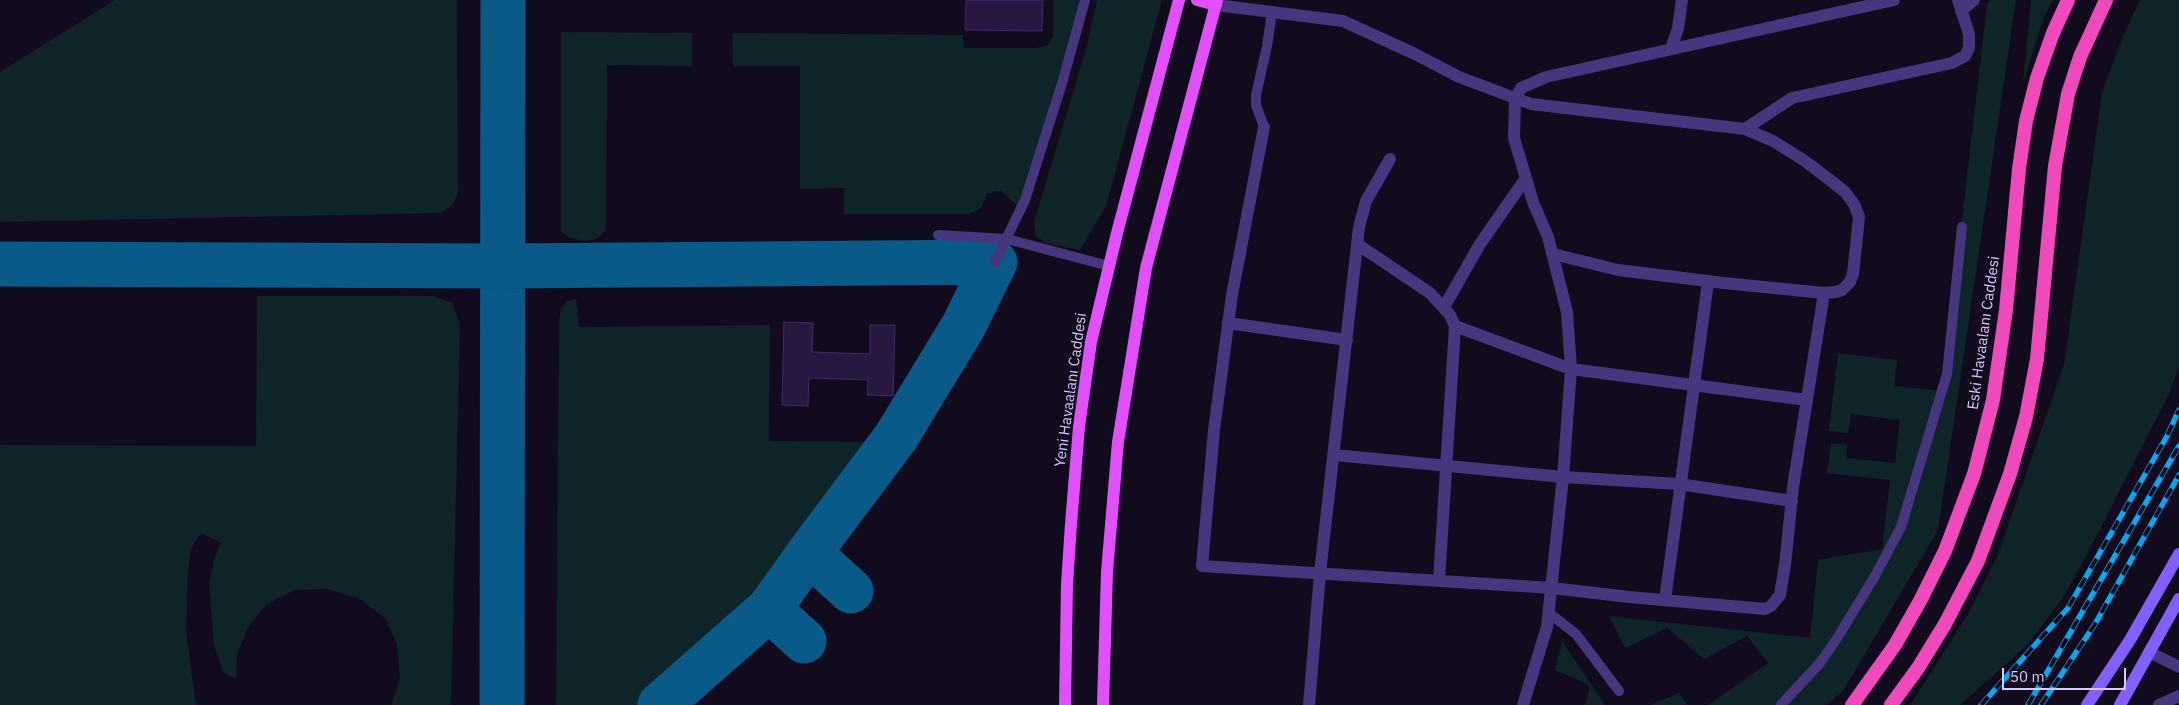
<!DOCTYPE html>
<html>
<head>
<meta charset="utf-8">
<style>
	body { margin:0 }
	#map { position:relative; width:2179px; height:705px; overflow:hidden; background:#120b1e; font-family:"IBM Plex Sans",sans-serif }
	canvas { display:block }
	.scale { position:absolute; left:2002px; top:668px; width:124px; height:22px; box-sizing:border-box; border:2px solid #dac8ff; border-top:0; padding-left:6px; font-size:15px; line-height:18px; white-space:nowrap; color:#dac8ff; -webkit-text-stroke:4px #120b1e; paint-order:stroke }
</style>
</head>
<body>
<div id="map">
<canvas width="2179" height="705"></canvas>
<div class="scale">50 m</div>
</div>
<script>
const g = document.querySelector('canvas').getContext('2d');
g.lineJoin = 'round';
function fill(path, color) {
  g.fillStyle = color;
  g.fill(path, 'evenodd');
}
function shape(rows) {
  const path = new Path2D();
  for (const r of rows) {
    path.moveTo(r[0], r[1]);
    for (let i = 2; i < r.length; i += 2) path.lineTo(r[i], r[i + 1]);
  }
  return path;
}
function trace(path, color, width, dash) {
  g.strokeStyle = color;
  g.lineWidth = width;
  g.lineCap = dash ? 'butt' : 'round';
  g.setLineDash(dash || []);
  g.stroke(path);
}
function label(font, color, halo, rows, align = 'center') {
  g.font = font + ' "IBM Plex Sans",sans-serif';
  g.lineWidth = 4;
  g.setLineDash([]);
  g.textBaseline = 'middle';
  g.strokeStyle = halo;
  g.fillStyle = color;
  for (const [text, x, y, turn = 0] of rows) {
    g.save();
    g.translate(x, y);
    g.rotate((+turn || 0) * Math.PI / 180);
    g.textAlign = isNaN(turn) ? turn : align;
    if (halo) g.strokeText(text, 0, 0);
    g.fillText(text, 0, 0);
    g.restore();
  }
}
const green = shape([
	[115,0,457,0,458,192,453,205,440,213,0,222,0,72],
	[1053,0,1081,0,1060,75,1018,206,1001,191,996,191,987,194,981,208,969,214,844,214,844,188,800,189,800,66,733,66,732,33,963,35,964,48,1037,48,1048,45,1053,35],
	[1097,0,1162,0,1106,206,1080,250,1046,243,1036,236,1034,222,1086,49],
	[1990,0,2016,0,1938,530,1843,691,1826,705,1708,705,1768,663,1747,636,1704,659,1667,628,1625,648,1609,616,1810,638,1818,560,1882,549,1890,480,1827,473,1831,443,1847,445,1846,458,1895,463,1900,420,1851,414,1848,433,1829,431,1838,353,1897,360,1894,386,1942,391,1987,5],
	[2031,0,2053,0,2044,17,2023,83],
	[2140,0,2179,0,2179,367,2168,396,2083,562,2064,596,2028,644,1960,705,1910,705,1967,616,1997,557,2064,365,2102,93,2123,36],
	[561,32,692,33,692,66,607,65,606,231,596,239,584,241,570,238,561,231],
	[257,296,433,296,452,303,460,325,451,705,391,705,400,679,397,644,385,618,358,598,327,589,294,590,267,604,249,626,237,654,236,679,223,672,214,645,209,583,214,559,221,543,201,533,191,549,188,570,186,630,195,699,198,705,0,705,0,445,256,446],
	[576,299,579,327,770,325,769,441,883,442,775,576,688,663,638,705,556,705,559,321,561,309,567,301],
	[1562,641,1591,684,1605,705,1585,705,1590,688,1587,684,1555,670],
	[1679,693,1687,705,1650,705]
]);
const taxiway = shape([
	[0,264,503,266,995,262,964,325,896,437,809,553,851,591],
	[804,641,769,609,809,553],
	[502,705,503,0],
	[660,705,769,609]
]);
const building = shape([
	[966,0,1043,0,1042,31,965,30,966,0],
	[784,322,813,323,812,352,870,354,870,325,895,325,893,396,867,395,868,380,809,378,808,406,782,405,784,322]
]);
const service = shape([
	[1264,127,1256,105,1256,95,1267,46,1272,12],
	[938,235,1007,239,1109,266],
	[995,262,1025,200,1063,80,1085,0],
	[1549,613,1576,634,1619,691],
	[1781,705,1820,663,1836,640,1875,576,1901,527,1947,374,1962,227]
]);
const minor = shape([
	[1216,5,1343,21,1415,54,1459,77,1531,104,1745,129,1773,141,1805,161,1830,180,1845,192,1854,204,1859,217,1853,274,1850,282,1842,290,1836,292,1824,293,1724,283,1618,270,1553,254],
	[1961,11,1974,0],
	[1671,49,1678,28,1682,0],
	[1264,127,1232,295,1214,430,1202,566,1552,588,1629,597,1765,609,1771,606,1780,595,1785,565,1793,487,1824,293],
	[1745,129,1792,98,1952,63,1965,56,1969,48,1969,34,1958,0],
	[1357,244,1430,293,1450,315,1455,326,1439,581],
	[1444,307,1480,244,1526,178],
	[1228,323,1347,340],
	[1455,326,1571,369,1807,400],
	[1334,455,1563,477,1679,484,1792,501],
	[1665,600,1708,282],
	[2149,652,2179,667],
	[1309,705,1320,573,1359,227,1366,201,1390,159],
	[1523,705,1547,627,1563,477,1571,369,1567,312,1548,237,1533,202,1514,138,1515,99,1521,88,1546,77,1894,0],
	[2159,705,2179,696]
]);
const secondary = shape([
	[2087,705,2130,640,2179,554],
	[2120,705,2179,599]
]);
const primary = shape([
	[1197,0,1216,5],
	[1065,705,1067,584,1071,524,1079,427,1091,342,1117,233,1179,0],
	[1103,705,1107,572,1118,442,1146,268,1217,0]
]);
const trunk = shape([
	[1852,705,1895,645,1920,601,1945,551,1974,474,1993,400,2006,310,2019,169,2026,121,2037,78,2053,33,2068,0],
	[1891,705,1918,668,1945,624,1978,561,2010,474,2026,417,2037,359,2055,166,2068,94,2080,57,2106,0]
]);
const rail = shape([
	[1981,705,2068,608,2167,436,2179,410],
	[2028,705,2179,446],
	[2041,705,2095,624,2179,475]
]);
const streetNames = [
	["Eski Havaalanı Caddesi",1984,333,-82],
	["Yeni Havaalanı Caddesi",1071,390,-82]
];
fill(green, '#0e2428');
trace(taxiway, '#095a88', 45);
fill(building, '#28173f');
trace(building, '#44296c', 1);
trace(service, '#47357e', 10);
trace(minor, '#47357e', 12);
trace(secondary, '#845fff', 12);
trace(primary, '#e14fff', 12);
trace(trunk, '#f049bb', 14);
trace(rail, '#00a9f3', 5.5);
trace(rail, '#120b1e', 4, [11]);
label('15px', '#dac8ff', '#120b1e', streetNames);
</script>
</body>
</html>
